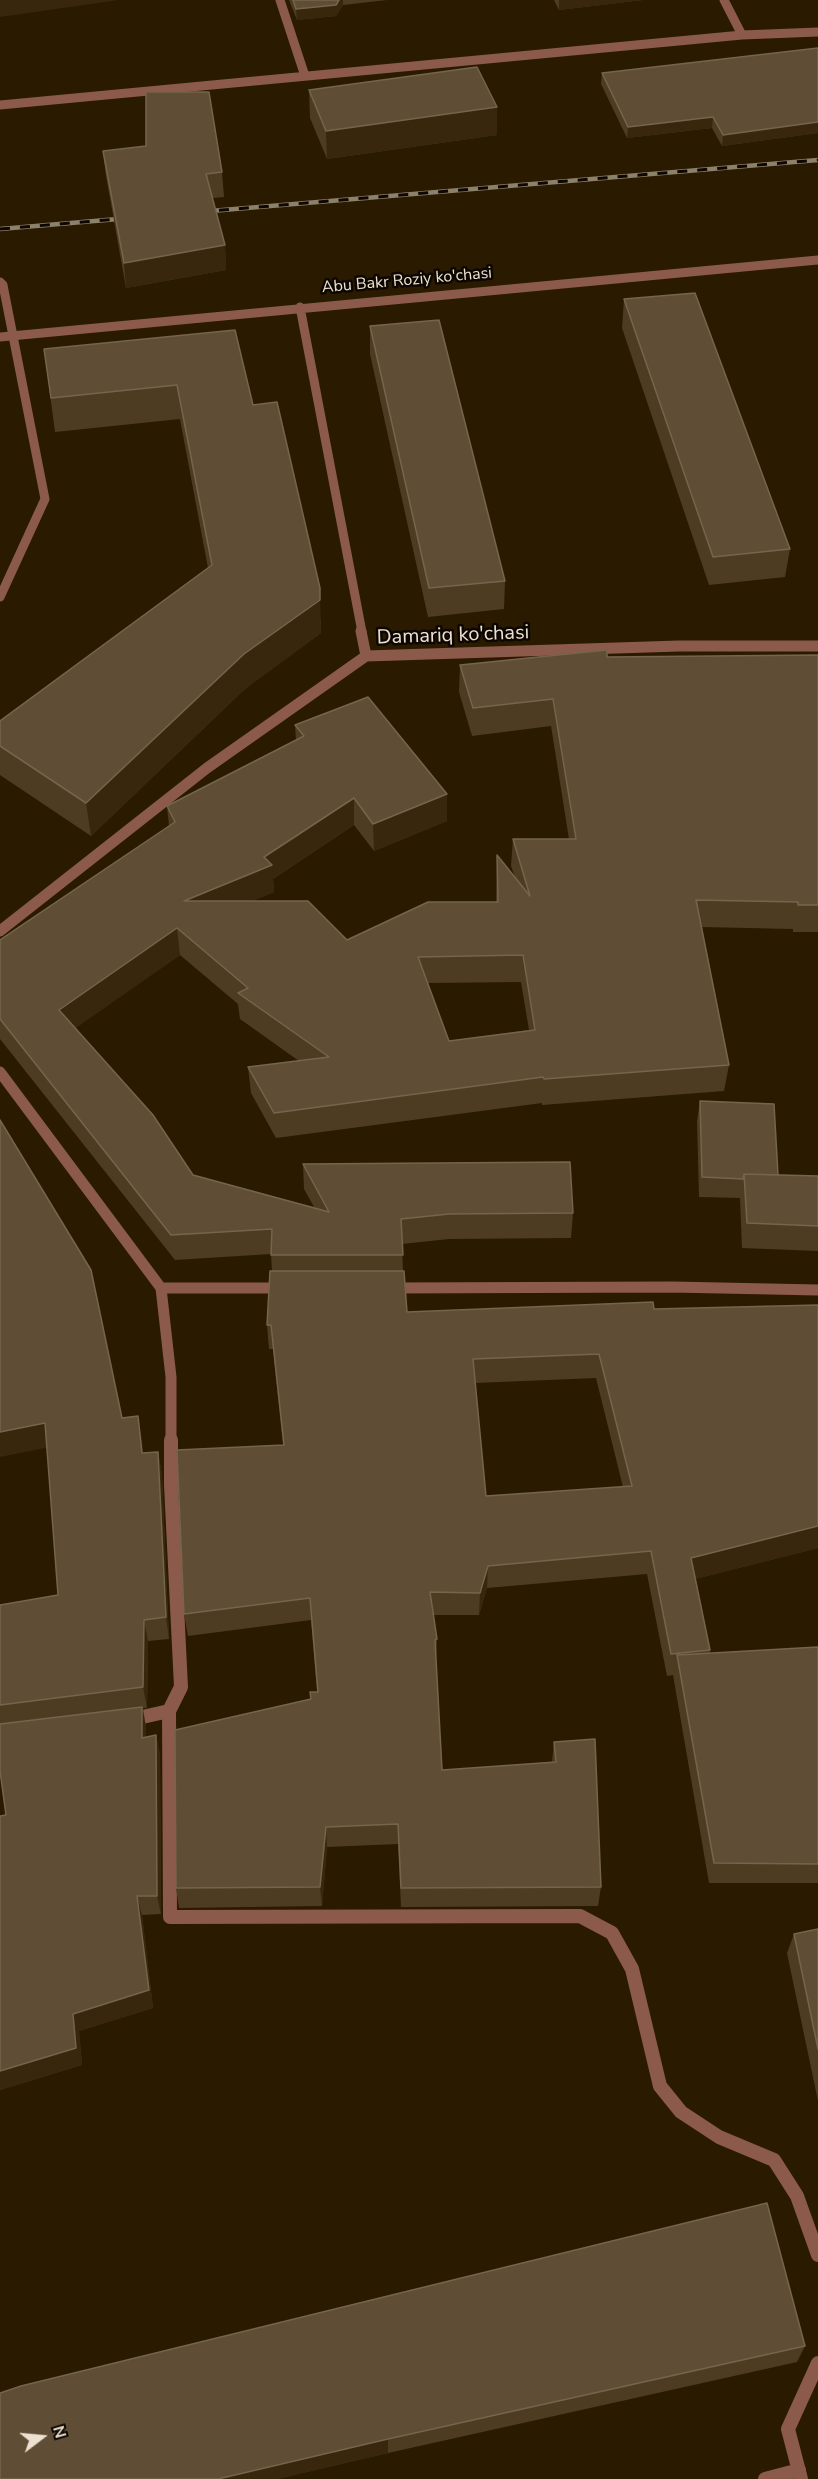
<!DOCTYPE html>
<html>
<head>
<meta charset="utf-8">
<style>
	body { margin:0 }
	#map { position:relative; width:818px; height:2479px; overflow:hidden; background:#2a1a00; font-family:"Nunito Sans",sans-serif }
	canvas { display:block }
	.north { position:absolute; left:12px; top:2407px; width:60px; height:60px; -webkit-text-stroke:4px #0d0701; paint-order:stroke; rotate:74deg; font-size:16px; font-weight:700; line-height:24px; text-align:center; color:#ece1d1 }
	.north::after { content:''; display:block; margin:auto; width:21px; height:27px; background:#ece1d1; clip-path:polygon(50% 0,100% 100%,50% 72%,0 100%) }
</style>
</head>
<body>
<div id="map">
<canvas width="818" height="2479"></canvas>
<div class="north">N</div>
</div>
<script>
const g = document.querySelector('canvas').getContext('2d');
g.lineJoin = 'round';
function shape(rows) {
  const path = new Path2D();
  for (const r of rows) {
    path.moveTo(r[0], r[1]);
    for (let i = 2; i < r.length; i += 2) path.lineTo(r[i], r[i + 1]);
  }
  return path;
}
function trace(path, color, width, dash) {
  g.strokeStyle = color;
  g.lineWidth = width;
  g.lineCap = dash ? 'butt' : 'round';
  g.setLineDash(dash || []);
  g.stroke(path);
}
function fill(path, color) {
  g.fillStyle = color;
  g.fill(path, 'evenodd');
}
function label(font, color, halo, rows, align = 'center') {
  g.font = font + ' "Nunito Sans",sans-serif';
  g.lineWidth = 5;
  g.setLineDash([]);
  g.textBaseline = 'middle';
  g.strokeStyle = halo;
  g.fillStyle = color;
  for (const [text, x, y, turn = 0] of rows) {
    g.save();
    g.translate(x, y);
    g.rotate((+turn || 0) * Math.PI / 180);
    g.textAlign = isNaN(turn) ? turn : align;
    if (halo) g.strokeText(text, 0, 0);
    g.fillText(text, 0, 0);
    g.restore();
  }
}
const serviceFar1 = shape([
	[0,282,3,285,45,499,0,597]
]);
const service = shape([
	[801,2479,788,2429,818,2363]
]);
const minorFar2 = shape([
	[280,0,305,76],
	[724,0,742,35],
	[0,105,742,35,818,32],
	[300,307,362,632],
	[0,337,818,260]
]);
const minorFar1 = shape([
	[361,631,366,656],
	[0,931,207,768,366,656,679,646,818,646],
	[0,1072,161,1288,283,1288],
	[161,1288,171,1377,171,1442],
	[390,1288,672,1287,818,1290]
]);
const minor = shape([
	[169,1711,170,1917,580,1916,612,1933,632,1969,660,2086,681,2112,719,2137,774,2160,797,2196,818,2255],
	[129,1720,169,1711,181,1687,171,1485,171,1440],
	[765,2479,799,2470]
]);
const rail = shape([
	[199,212,818,160],
	[0,229,130,218]
]);
const wall = shape([
	[289,0,387,0,343,5,336,16,297,20],
	[554,0,643,0,559,10],
	[818,48,818,133,722,146,712,128,627,138,601,84,602,73],
	[309,90,497,135,327,159,310,118],
	[103,151,222,172,224,197,212,198,225,245,226,270,126,288,106,176],
	[624,299,790,549,785,577,709,585,622,328],
	[370,326,505,581,504,609,428,617,370,354],
	[44,349,253,405,321,621,321,633,246,688,91,836,0,775,0,721,208,568,180,419,55,432],
	[818,655,818,932,793,932,793,929,702,927,729,1065,724,1091,542,1105,542,1103,276,1138,251,1093,248,1067,299,1061,240,1019,238,1004,180,955,75,1028,193,1175,314,1207,304,1189,303,1164,573,1213,571,1238,449,1239,402,1244,403,1271,407,1312,654,1309,818,1305,818,1548,695,1579,710,1650,710,1653,818,1647,818,1883,709,1883,673,1675,667,1676,647,1574,487,1588,479,1615,433,1615,437,1639,436,1661,442,1770,552,1762,554,1742,601,1887,598,1906,401,1907,398,1844,327,1847,322,1906,179,1908,176,1888,311,1699,317,1692,311,1620,188,1636,184,1614,283,1445,273,1349,269,1349,267,1325,272,1271,271,1254,175,1260,0,1039,0,940,169,826,167,806,296,740,295,725,447,794,447,821,374,851,354,825,273,879,274,892,252,901,347,940,496,902,497,855,515,877,511,866,513,839,569,839,551,726,472,736,459,692,460,665,607,657],
	[521,982,529,1030,449,1041,428,983],
	[596,1378,623,1487,486,1496,475,1383],
	[700,1101,778,1175,818,1176,818,1251,742,1248,740,1198,699,1197,697,1121],
	[138,1416,143,1453,158,1452,162,1475,169,1639,148,1641,147,1708,143,1708,146,1727,146,1737,156,1735,160,1755,161,1914,142,1915,153,2008,79,2031,82,2065,0,2090,6,1815,0,1771,0,1605,58,1595,47,1447,122,1418],
	[818,1929,818,2101,787,1953,794,1934],
	[805,2346,797,2362,388,2453,277,2479,0,2479]
]);
const shadedWall = shape([
	[0,0,119,0,0,17],
	[339,0,343,0,343,5,336,16,297,20,296,9],
	[559,0,643,0,559,10],
	[497,107,497,135,327,159,326,131],
	[713,117,712,128,627,138,628,127],
	[818,122,818,133,722,146,723,135],
	[225,245,226,270,126,288,124,263],
	[320,588,321,633,246,688,91,836,86,803,244,654],
	[447,794,447,821,374,851,373,824],
	[354,798,354,825,273,879,274,892,187,928,184,901,264,857],
	[177,928,180,955,63,1037,59,1010],
	[138,1416,142,1439,146,1476,142,1453],
	[45,1423,50,1447,0,1457,0,1432],
	[158,1452,162,1475,169,1639,166,1617],
	[818,1526,818,1548,687,1581,691,1558],
	[488,1566,487,1588,479,1615,480,1593],
	[144,1620,148,1641,147,1708,143,1687],
	[142,1707,146,1727,146,1758,142,1738],
	[156,1735,160,1755,161,1914,157,1896],
	[326,1827,327,1847,322,1906,320,1887],
	[137,1896,142,1915,153,2008,79,2031,82,2065,0,2090,0,2071,73,2014],
	[388,2439,388,2453,277,2479,218,2479]
]);
const building = shape([
	[293,0,339,0,336,5,296,9,293,0],
	[818,48,818,122,723,135,713,117,628,127,602,73,818,48],
	[477,67,497,107,326,131,309,90,477,67],
	[146,92,209,92,222,172,206,174,225,245,124,263,103,151,146,146,146,92],
	[695,293,790,549,713,557,624,299,695,293],
	[439,320,505,581,429,588,370,326,439,320],
	[235,330,253,405,277,402,320,588,320,600,244,654,86,803,0,746,0,721,212,565,177,385,51,398,44,349,235,330],
	[607,650,607,657,818,655,818,905,798,905,798,902,696,900,729,1065,544,1079,543,1077,274,1113,248,1067,329,1057,238,993,248,988,177,928,59,1010,153,1115,193,1175,329,1212,303,1164,570,1162,573,1213,449,1214,401,1219,403,1255,271,1255,272,1229,171,1235,0,1019,0,940,175,822,167,806,304,736,295,725,368,697,447,794,373,824,354,798,264,857,272,865,184,901,308,901,347,940,428,902,498,902,497,855,530,896,513,839,576,839,553,699,473,708,460,665,607,650],
	[523,955,535,1030,449,1041,418,957,523,955],
	[700,1101,774,1104,778,1175,744,1174,743,1179,702,1177,700,1101],
	[0,1120,91,1270,122,1418,138,1416,142,1453,158,1452,166,1617,144,1620,143,1687,0,1705,0,1605,58,1595,45,1423,0,1432,0,1120],
	[744,1174,818,1176,818,1226,747,1223,744,1174],
	[270,1271,404,1271,407,1312,653,1302,654,1309,818,1305,818,1526,691,1558,710,1650,671,1654,651,1551,488,1566,480,1593,430,1592,437,1639,435,1640,442,1770,556,1762,554,1742,595,1739,601,1887,401,1888,398,1824,326,1827,320,1887,176,1888,175,1730,311,1699,310,1692,318,1692,310,1598,184,1614,177,1450,284,1445,271,1325,267,1325,270,1271],
	[599,1354,632,1486,486,1496,473,1359,599,1354],
	[818,1647,818,1864,714,1863,677,1655,818,1647],
	[142,1707,142,1738,156,1735,157,1896,137,1896,149,1990,73,2014,76,2048,0,2071,0,1816,6,1815,0,1771,0,1724,142,1707],
	[818,1929,818,2049,794,1934,818,1929],
	[767,2203,805,2346,388,2439,218,2479,0,2479,0,2393,21,2386,767,2203]
]);
const farStreetnames = [
	["Abu Bakr Roziy ko'chasi",407,281,-5]
];
const streetNames = [
	["Damariq ko'chasi",453,636,-2]
];
trace(serviceFar1, '#8b5a4a', 9);
trace(service, '#8b5a4a', 14);
trace(minorFar2, '#8b5a4a', 9);
trace(minorFar1, '#8b5a4a', 11);
trace(minor, '#8b5a4a', 14);
trace(rail, '#8e816c', 4.5);
trace(rail, '#0d0701', 3, [10]);
fill(wall, '#4e3c22');
fill(shadedWall, '#38270d');
fill(building, '#5f4e35');
trace(building, '#75654d', 1.5);
label('16px', '#ece1d1', '#0d0701', farStreetnames);
label('20px', '#ece1d1', '#0d0701', streetNames);
</script>
</body>
</html>
